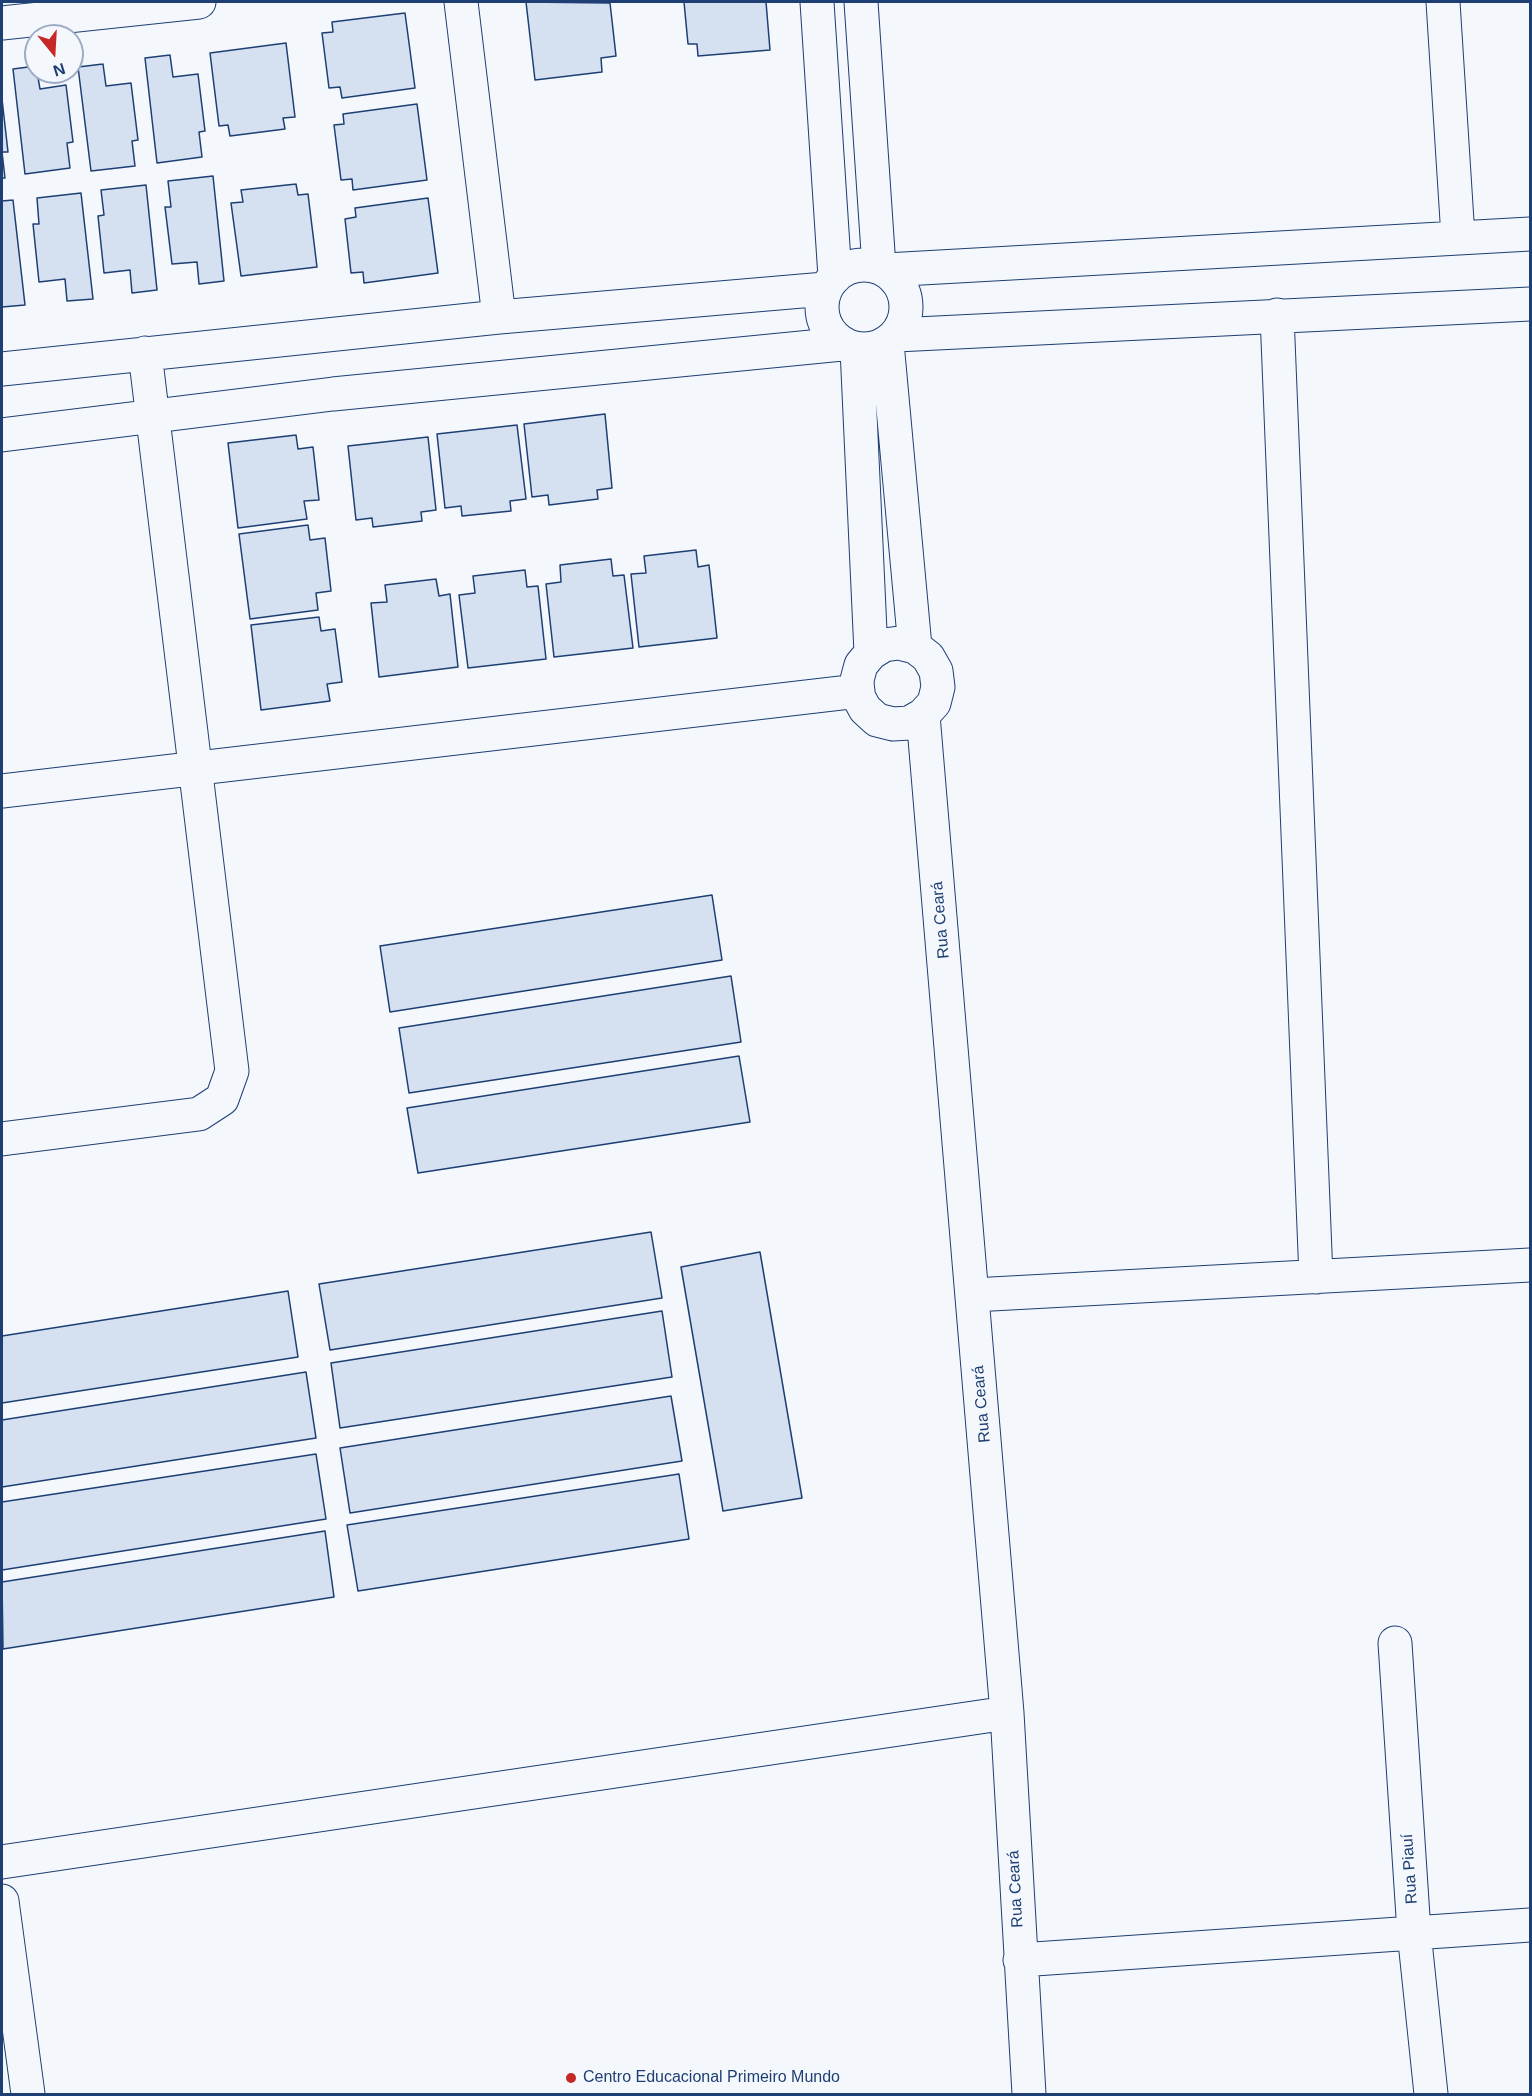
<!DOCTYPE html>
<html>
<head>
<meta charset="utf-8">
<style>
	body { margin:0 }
	#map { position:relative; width:1532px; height:2096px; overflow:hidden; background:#f4f7fb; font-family:Helvetica,sans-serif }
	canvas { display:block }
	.frame { position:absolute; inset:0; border:3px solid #1d3f73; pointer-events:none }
	.north { position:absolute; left:24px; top:24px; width:60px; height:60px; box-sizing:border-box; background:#f4f7fb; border:2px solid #9eadc5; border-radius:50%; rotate:162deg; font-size:16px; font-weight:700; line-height:24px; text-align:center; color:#1d3f73 }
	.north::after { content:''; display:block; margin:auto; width:21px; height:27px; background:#c62828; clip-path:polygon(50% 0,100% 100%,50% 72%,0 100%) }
</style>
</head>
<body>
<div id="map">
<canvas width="1532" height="2096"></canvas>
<div class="frame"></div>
<div class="north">N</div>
</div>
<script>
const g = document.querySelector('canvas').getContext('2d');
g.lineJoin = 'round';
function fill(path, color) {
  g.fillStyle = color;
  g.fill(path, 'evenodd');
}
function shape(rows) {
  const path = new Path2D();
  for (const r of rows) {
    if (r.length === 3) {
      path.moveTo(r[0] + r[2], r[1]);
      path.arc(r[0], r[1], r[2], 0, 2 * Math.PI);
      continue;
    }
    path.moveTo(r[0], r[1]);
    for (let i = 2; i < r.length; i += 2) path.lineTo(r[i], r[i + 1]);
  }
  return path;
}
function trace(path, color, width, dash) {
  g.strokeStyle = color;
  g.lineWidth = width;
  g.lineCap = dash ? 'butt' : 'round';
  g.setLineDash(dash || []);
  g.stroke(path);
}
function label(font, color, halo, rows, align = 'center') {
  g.font = font + ' Helvetica,sans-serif';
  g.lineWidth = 4.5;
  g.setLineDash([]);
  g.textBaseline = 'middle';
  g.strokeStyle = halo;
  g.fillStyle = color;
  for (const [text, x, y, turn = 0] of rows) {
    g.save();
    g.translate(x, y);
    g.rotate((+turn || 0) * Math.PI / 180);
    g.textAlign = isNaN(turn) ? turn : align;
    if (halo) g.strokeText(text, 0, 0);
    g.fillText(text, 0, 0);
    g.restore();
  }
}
const building = shape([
	[526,2,610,3,616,56,601,58,602,72,535,80,526,2],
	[684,2,766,2,770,50,698,56,697,44,688,44,684,2],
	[405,13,415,88,342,98,340,87,329,88,322,33,333,32,332,22,405,13],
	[286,43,295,117,283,118,285,129,230,136,228,125,219,126,210,53,286,43],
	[170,55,173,77,198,74,205,131,199,132,202,157,157,163,145,58,170,55],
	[103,64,106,86,131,83,138,140,132,141,135,166,91,171,78,67,103,64],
	[36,66,40,89,66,85,73,142,67,143,70,168,25,174,13,69,36,66],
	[2,99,8,152,2,152,5,178,2,178,2,99],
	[417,104,427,180,353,190,352,179,341,180,334,125,344,124,343,114,417,104],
	[213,176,224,281,199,284,197,262,172,264,165,207,171,207,168,181,213,176],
	[296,184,298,195,308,194,317,267,241,276,231,203,243,202,241,190,296,184],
	[146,185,157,290,132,293,130,270,104,273,98,216,104,215,101,190,146,185],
	[81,193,93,299,67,301,65,279,39,282,33,224,39,224,37,198,81,193],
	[428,198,438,273,364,283,363,272,351,273,345,219,356,217,355,208,428,198],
	[13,200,25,305,2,307,2,201,13,200],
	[605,414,612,488,597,490,598,499,549,505,548,495,532,497,524,424,605,414],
	[517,425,526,499,510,501,511,511,462,516,461,506,445,508,437,434,517,425],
	[296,435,298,449,313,447,319,500,304,501,307,519,238,528,228,443,296,435],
	[428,437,436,510,421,512,422,521,373,527,372,518,356,520,348,446,428,437],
	[308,525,310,540,325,538,331,591,316,593,318,610,250,619,239,534,308,525],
	[696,550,698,567,709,565,717,638,639,647,631,574,646,573,644,556,696,550],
	[611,559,613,576,624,575,633,648,554,657,546,584,561,582,560,565,611,559],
	[525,570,527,587,538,586,546,659,468,668,459,595,475,593,473,576,525,570],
	[436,579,439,596,450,594,458,667,379,677,371,603,387,602,385,585,436,579],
	[319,617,321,631,335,629,342,682,327,684,330,701,261,710,251,625,319,617],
	[712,895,722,960,390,1012,380,946,712,895],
	[731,976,741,1042,409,1093,399,1028,731,976],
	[739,1056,750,1122,418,1173,407,1108,739,1056],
	[651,1232,662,1298,330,1350,319,1284,651,1232],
	[760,1252,802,1498,723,1511,681,1267,760,1252],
	[288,1291,298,1357,2,1403,2,1336,288,1291],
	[662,1311,672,1377,340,1428,331,1363,662,1311],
	[306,1372,316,1438,2,1487,2,1420,306,1372],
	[671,1396,682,1461,350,1513,340,1448,671,1396],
	[316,1454,326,1519,2,1570,2,1502,316,1454],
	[679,1474,689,1539,358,1591,347,1525,679,1474],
	[325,1531,334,1597,3,1649,2,1582,325,1531]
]);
const minor = shape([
	[461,2,499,317],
	[817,2,835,277],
	[861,2,879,267],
	[1443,2,1458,237],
	[2,23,199,2],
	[864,307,42],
	[886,270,1530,234],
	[1277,315,1316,1277],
	[896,335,1530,304],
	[887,343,915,647,928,657,936,671,938,687,934,703,923,715,909,723,893,724,877,720,865,709,858,696,857,680,861,665,871,653,884,645,899,643,915,647],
	[857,349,871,653],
	[2,369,499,317,825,289],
	[2,435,333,394,842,344],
	[923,715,1007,1713,1029,2094],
	[2,791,858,691],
	[2,1139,199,1114,222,1099,232,1071,145,353],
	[973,1295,1530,1265],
	[1395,1643,1414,1932,1431,2094],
	[2,1862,1007,1713],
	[2,1901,28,2094],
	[1020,1960,1530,1925]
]);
const markers = [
	[571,2078,6,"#c62828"]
];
const streetNames = [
	["Rua Ceará",941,920,-95],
	["Rua Ceará",982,1404,-95],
	["Rua Piauí",1410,1869,-94],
	["Rua Ceará",1016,1889,-93]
];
const poiNames = [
	["Centro Educacional Primeiro Mundo",583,2078]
];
fill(building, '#d5e0f0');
trace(building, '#1d3f73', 1.5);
trace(minor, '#1d3f73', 35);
trace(minor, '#f4f7fb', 33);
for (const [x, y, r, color] of markers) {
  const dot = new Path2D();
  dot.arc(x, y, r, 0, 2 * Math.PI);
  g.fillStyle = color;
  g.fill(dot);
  trace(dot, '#f4f7fb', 2);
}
label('16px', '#1d3f73', '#f4f7fb', streetNames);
label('16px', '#1d3f73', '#f4f7fb', poiNames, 'left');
</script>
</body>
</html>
